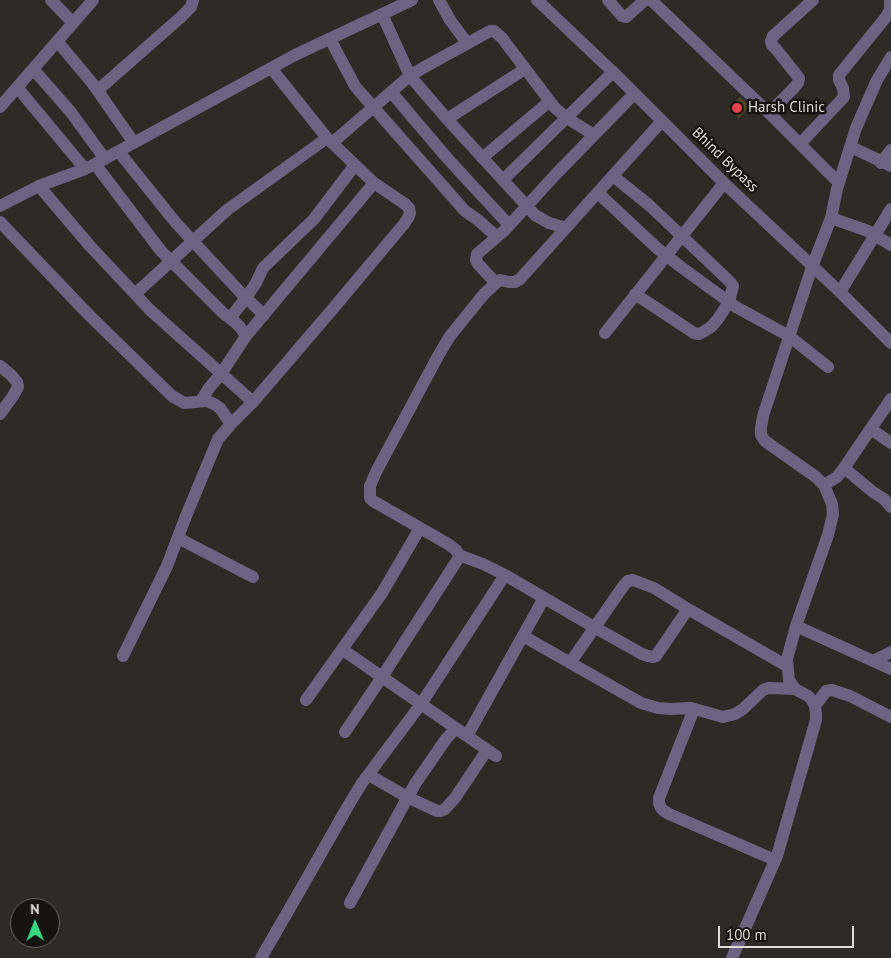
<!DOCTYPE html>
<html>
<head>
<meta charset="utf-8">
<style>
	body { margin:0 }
	#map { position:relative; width:891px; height:958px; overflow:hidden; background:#2d2b26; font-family:"PT Sans",sans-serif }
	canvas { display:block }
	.north { position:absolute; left:10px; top:898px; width:50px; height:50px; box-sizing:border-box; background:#151411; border:1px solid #656461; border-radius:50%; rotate:359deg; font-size:14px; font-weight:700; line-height:20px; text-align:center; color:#deddd9 }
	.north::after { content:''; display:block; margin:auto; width:18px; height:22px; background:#36d881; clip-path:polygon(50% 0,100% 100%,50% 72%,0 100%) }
	.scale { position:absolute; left:718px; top:926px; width:136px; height:22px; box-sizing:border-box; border:2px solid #deddd9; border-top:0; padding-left:6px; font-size:15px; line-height:18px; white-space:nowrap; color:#deddd9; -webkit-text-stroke:4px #151411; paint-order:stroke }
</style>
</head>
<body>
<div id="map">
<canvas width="891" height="958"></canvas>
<div class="north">N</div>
<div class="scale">100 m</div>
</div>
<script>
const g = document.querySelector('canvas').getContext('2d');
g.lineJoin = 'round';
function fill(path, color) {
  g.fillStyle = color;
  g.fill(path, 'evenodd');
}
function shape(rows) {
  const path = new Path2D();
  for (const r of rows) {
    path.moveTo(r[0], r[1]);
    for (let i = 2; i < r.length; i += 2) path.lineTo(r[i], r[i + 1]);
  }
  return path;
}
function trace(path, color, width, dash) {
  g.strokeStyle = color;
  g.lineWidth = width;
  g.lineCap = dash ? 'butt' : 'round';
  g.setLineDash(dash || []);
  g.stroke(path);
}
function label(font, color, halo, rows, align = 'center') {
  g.font = font + ' "PT Sans",sans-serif';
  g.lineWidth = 5;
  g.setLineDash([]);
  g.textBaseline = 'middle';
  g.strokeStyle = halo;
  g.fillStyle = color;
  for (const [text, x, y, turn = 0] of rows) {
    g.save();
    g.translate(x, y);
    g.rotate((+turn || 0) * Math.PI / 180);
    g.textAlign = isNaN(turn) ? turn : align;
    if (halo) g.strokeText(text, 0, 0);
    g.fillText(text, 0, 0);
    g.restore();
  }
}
const building = shape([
	[740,97,750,106,739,118,729,109]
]);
const minor = shape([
	[51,0,73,23],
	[439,0,450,20,467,43],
	[537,0,613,72,724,183,840,292,891,343],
	[608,0,622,16,626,17,645,0],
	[651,0,769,113,839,183],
	[382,14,410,76,447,119,535,215,549,223,566,228],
	[330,39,355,86,360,92,465,211,478,220,497,237],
	[57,41,93,84,134,143],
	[33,69,70,111,105,159],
	[17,87,85,169],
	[98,90,181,17,191,7,193,0],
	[391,92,448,159,509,225],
	[0,107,93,0],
	[769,113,793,89,798,83,799,78,776,49,772,45,771,41,773,36,813,0],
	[447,119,525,69],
	[332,143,406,79,421,69,490,31,494,31,502,38,555,108,567,118,594,135],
	[800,144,844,97,843,88,839,80,839,75,886,17,890,10,890,0],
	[851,147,891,166],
	[119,152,176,223,242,294,264,315],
	[482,158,550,101],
	[881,163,891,150],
	[95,164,161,251,223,313,235,322,240,327,246,336],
	[613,176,649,205,726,278,731,283,733,286,729,302,718,319,711,327,703,332,699,334,694,333,635,294],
	[503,180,613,72],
	[39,186,90,246,150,310,253,402],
	[598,193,658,249,681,267,736,307,789,336,828,367],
	[0,206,39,186,85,169,95,164,295,55,412,0],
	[831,218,868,231,891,245],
	[0,222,89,315,172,396,184,403,207,401,214,404,220,408,231,424],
	[496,283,478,264,476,260,477,254,504,231,556,174,634,94],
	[840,292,891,209],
	[135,294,227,210,327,138],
	[230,318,246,298,256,283,263,268,314,219,355,165],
	[605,333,724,183],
	[0,366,10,374,17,382,18,387,13,396,0,414],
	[201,401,209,388,221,374,246,336,374,183],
	[871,429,891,443],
	[844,468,891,399],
	[824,485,837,477,844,468,873,492,884,499,891,507],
	[178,538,253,577],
	[459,555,483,564,505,575,594,627,642,654,648,656,653,657,656,656,688,609],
	[796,626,891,669],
	[523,636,641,703,658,708,670,709,691,708,723,717,735,714,743,709,763,690,768,688,795,689],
	[343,650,496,756],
	[123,656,167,566,186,516,218,439,231,424,253,402,331,311,404,224,408,218,410,213,409,208,405,204,374,183,327,138,271,68],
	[873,661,891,652],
	[570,663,624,585,628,581,633,580,654,588,688,609,787,666],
	[306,700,382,593,420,528],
	[815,706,826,691,832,690,850,696,891,717],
	[694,709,659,798,659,803,661,808,664,811,669,814,775,860],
	[345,732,382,677,458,559,459,555,456,550,448,544,373,501,370,498,370,486,376,472,438,356,450,336,463,320,484,294,496,283,500,280,509,282,515,282,520,279,662,121],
	[467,736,544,598],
	[369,775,407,797,437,811,441,811,445,809,455,798,487,750],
	[350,903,415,784,446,739,456,728],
	[261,958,302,887,348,806,362,783,421,704,505,575],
	[732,958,777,856,816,720,816,713,815,706,812,700,808,696,795,689,789,680,787,659,796,626,828,535,833,514,832,504,824,485,816,477,765,441,761,435,761,428,763,416,812,267,831,218,837,189,856,128,877,80,891,57]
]);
const markers = [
	[737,108,6,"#e0444e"]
];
const poiNames = [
	["Harsh Clinic",748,108]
];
const streetNames = [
	["Bhind Bypass",725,160,44]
];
fill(building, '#53472a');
trace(minor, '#6a6482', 12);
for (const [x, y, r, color] of markers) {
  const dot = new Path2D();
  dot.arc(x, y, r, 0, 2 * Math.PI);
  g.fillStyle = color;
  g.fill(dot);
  trace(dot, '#151411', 2);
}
label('15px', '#deddd9', '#151411', poiNames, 'left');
label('15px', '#deddd9', '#151411', streetNames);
</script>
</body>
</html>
